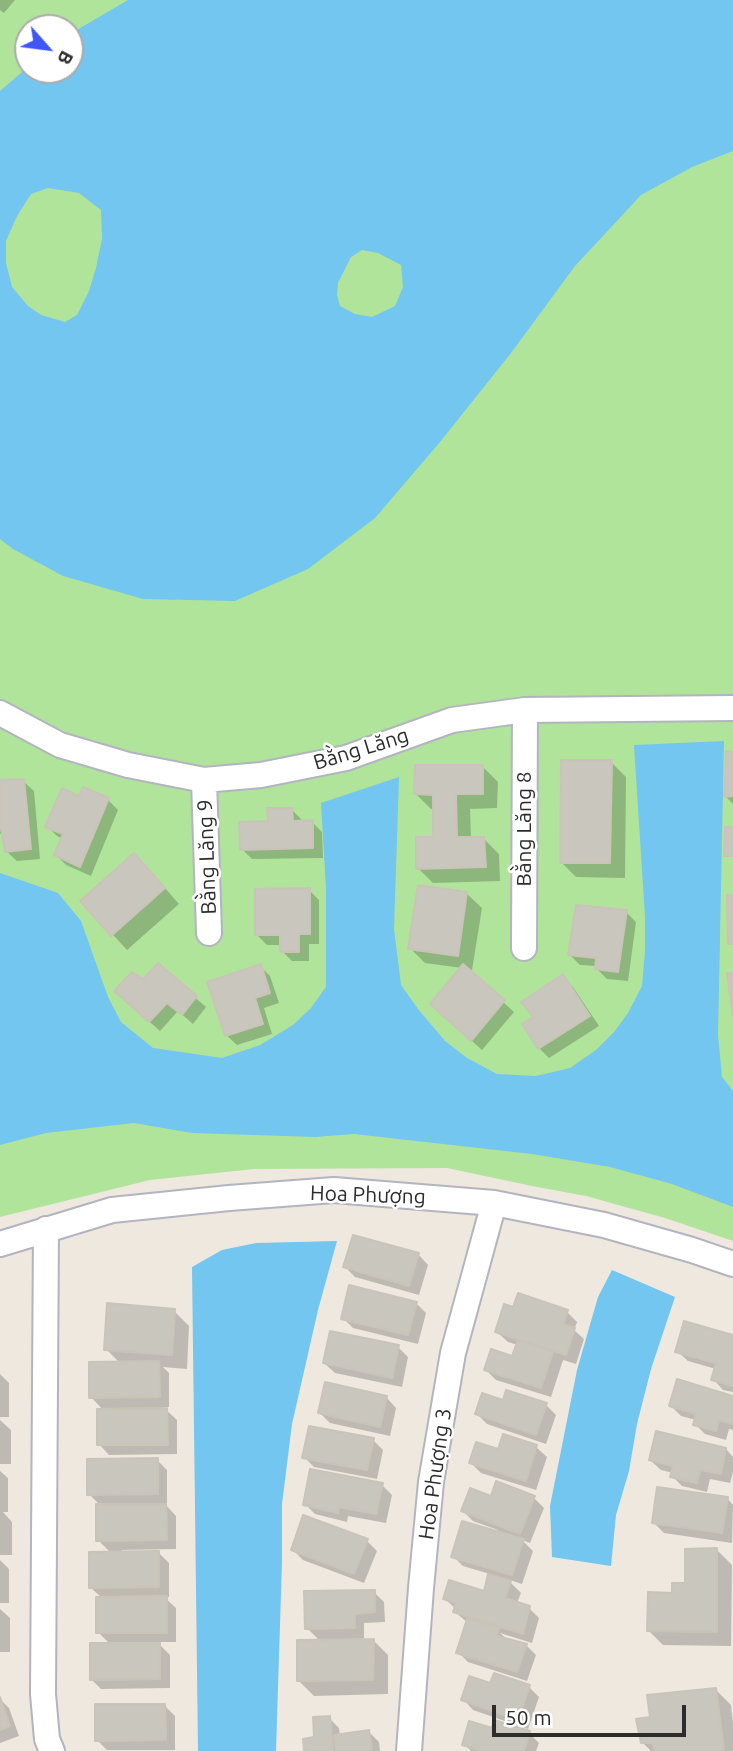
<!DOCTYPE html>
<html>
<head>
<meta charset="utf-8">
<style>
	body { margin:0 }
	#map { position:relative; width:733px; height:1751px; overflow:hidden; background:#eee8df; font-family:Ubuntu,sans-serif }
	canvas { display:block }
	.north { position:absolute; left:14px; top:14px; width:70px; height:70px; box-sizing:border-box; background:#fff; border:2px solid #ababab; border-radius:50%; rotate:118deg; font-size:19px; font-weight:700; line-height:28px; text-align:center; color:#2c2c2c }
	.north::after { content:''; display:block; margin:auto; width:24px; height:32px; background:#3f56fb; clip-path:polygon(50% 0,100% 100%,50% 72%,0 100%) }
	.scale { position:absolute; left:492px; top:1705px; width:194px; height:32px; box-sizing:border-box; border:4px solid #2c2c2c; border-top:0; padding-left:9px; font-size:21px; line-height:24px; white-space:nowrap; color:#2c2c2c; -webkit-text-stroke:5px #fff; paint-order:stroke }
</style>
</head>
<body>
<div id="map">
<canvas width="733" height="1751"></canvas>
<div class="north">B</div>
<div class="scale">50 m</div>
</div>
<script>
const g = document.querySelector('canvas').getContext('2d');
g.lineJoin = 'round';
function fill(path, color) {
  g.fillStyle = color;
  g.fill(path, 'evenodd');
}
function shape(rows) {
  const path = new Path2D();
  for (const r of rows) {
    path.moveTo(r[0], r[1]);
    for (let i = 2; i < r.length; i += 2) path.lineTo(r[i], r[i + 1]);
  }
  return path;
}
function trace(path, color, width, dash) {
  g.strokeStyle = color;
  g.lineWidth = width;
  g.lineCap = dash ? 'butt' : 'round';
  g.setLineDash(dash || []);
  g.stroke(path);
}
function label(font, color, halo, rows, align = 'center') {
  g.font = font + ' Ubuntu,sans-serif';
  g.lineWidth = 5;
  g.setLineDash([]);
  g.textBaseline = 'middle';
  g.strokeStyle = halo;
  g.fillStyle = color;
  for (const [text, x, y, turn = 0] of rows) {
    g.save();
    g.translate(x, y);
    g.rotate((+turn || 0) * Math.PI / 180);
    g.textAlign = isNaN(turn) ? turn : align;
    if (halo) g.strokeText(text, 0, 0);
    g.fillText(text, 0, 0);
    g.restore();
  }
}
const green = shape([
	[0,0,733,0,733,1241,665,1218,586,1196,532,1186,447,1168,254,1169,150,1180,0,1217],
	[28,28,70,28,70,70,28,70]
]);
const water = shape([
	[128,0,733,0,733,151,692,167,641,195,575,266,511,353,440,442,375,518,308,569,235,601,143,599,63,576,13,549,0,539,0,91,28,67,28,70,70,70,70,34],
	[48,188,79,193,101,210,102,239,96,268,89,291,77,315,65,322,41,315,28,306,12,287,6,263,6,241,17,216,31,194],
	[362,250,378,253,401,265,403,287,395,306,372,317,355,314,340,306,337,295,338,283,351,257],
	[724,741,718,1035,722,1077,733,1091,733,1207,672,1184,610,1167,532,1154,354,1134,316,1137,192,1133,134,1123,46,1133,0,1145,0,873,58,893,81,921,108,997,121,1022,153,1048,222,1058,260,1045,293,1025,311,1008,326,987,326,889,321,803,399,777,394,929,401,985,418,1009,445,1041,467,1058,497,1074,536,1076,570,1068,596,1050,614,1032,628,1013,642,986,645,951,645,917,634,745],
	[337,1241,318,1310,292,1424,282,1504,282,1562,276,1751,198,1751,192,1267,222,1250,256,1243],
	[612,1270,675,1297,651,1369,637,1424,629,1471,616,1515,611,1566,552,1557,550,1506,577,1370,598,1297]
]);
const shadow = shape([
	[0,0,15,0,4,13,0,10],
	[733,753,733,804,725,796],
	[611,762,626,777,625,878,576,877,561,862],
	[483,767,498,782,497,808,470,809,471,839,484,839,499,854,500,881,433,883,418,868,435,838,435,809,431,809,416,794],
	[23,781,34,791,40,859,17,861,6,851,4,833,0,834,0,782],
	[80,798,108,800,118,810,91,876,66,865,56,855,63,839,57,836,47,826],
	[292,810,302,820,302,822,312,822,322,832,323,858,252,859,242,849,269,823],
	[149,870,179,904,127,950,82,901],
	[309,890,319,900,319,944,309,944,309,961,292,961,282,951,282,945,267,945,257,935],
	[467,894,482,908,472,970,467,969,514,1012,482,1050,442,1014,462,968,425,963,410,948],
	[626,912,636,922,628,981,607,979,597,969,597,966,580,965,570,955],
	[158,966,206,1007,193,1024,178,1011,160,1031,126,1001],
	[260,966,270,976,279,1003,264,1008,272,1034,237,1045,226,1035],
	[563,977,573,987,599,1026,549,1058,539,1048,524,1025,535,1018],
	[418,1254,428,1265,419,1295,355,1277,345,1267],
	[416,1303,426,1313,418,1344,353,1328,343,1318],
	[174,1311,189,1326,187,1369,163,1367,169,1373,169,1407,163,1407,177,1420,177,1454,109,1455,99,1444,104,1411,91,1397,120,1363,106,1349],
	[567,1312,577,1322,574,1330,584,1339,576,1364,563,1360,551,1397,496,1380,486,1370,513,1358,518,1345,508,1342,497,1332],
	[733,1337,733,1392,723,1390,713,1379,716,1369,688,1361,677,1351],
	[398,1347,408,1357,402,1387,335,1373,324,1363],
	[0,1374,9,1383,9,1417,0,1417],
	[386,1397,396,1408,390,1436,330,1423,320,1413],
	[733,1398,733,1430,729,1429,726,1440,705,1434,695,1424,696,1420,681,1416,671,1406],
	[504,1402,546,1405,556,1415,546,1444,487,1424,477,1414],
	[0,1420,11,1430,11,1464,0,1464],
	[373,1440,383,1450,377,1479,314,1467,304,1457],
	[536,1447,547,1457,536,1490,481,1473,471,1463,499,1451],
	[726,1449,733,1457,733,1472,730,1483,710,1479,707,1492,682,1486,672,1476,673,1473,661,1470,650,1460],
	[157,1460,167,1470,167,1503,164,1503,176,1516,176,1549,122,1550,122,1553,159,1553,169,1563,169,1597,164,1597,176,1608,176,1642,157,1642,170,1655,170,1688,101,1689,91,1679,111,1645,98,1632,102,1598,90,1587,111,1553,98,1540,101,1506,89,1494],
	[0,1471,8,1478,8,1512,3,1512,12,1522,12,1555,0,1555],
	[382,1485,392,1495,386,1523,348,1516,347,1522,315,1514,305,1504],
	[534,1498,544,1508,530,1543,522,1540,533,1551,522,1584,507,1579,521,1593,517,1603,529,1608,539,1618,532,1643,500,1633,508,1640,526,1645,536,1655,527,1681,468,1662,458,1652,468,1623,455,1612,456,1609,445,1599,485,1594,490,1574,463,1566,453,1556,497,1533,498,1530,473,1521,463,1511,492,1499],
	[727,1498,733,1505,732,1543,664,1533,654,1523],
	[367,1541,377,1551,364,1583,303,1560,293,1550],
	[717,1550,732,1565,731,1646,663,1645,648,1630,674,1594,686,1584],
	[0,1560,9,1569,9,1603,0,1603],
	[374,1592,384,1602,385,1622,364,1623,364,1640,373,1640,388,1655,388,1694,314,1696,299,1681,320,1641,307,1628],
	[0,1609,10,1618,10,1652,0,1652],
	[491,1686,529,1687,539,1697,528,1729,473,1710,463,1699],
	[716,1690,731,1705,733,1723,733,1751,651,1751,642,1742,652,1718],
	[0,1699,9,1708,19,1736,0,1743],
	[165,1706,175,1716,175,1750,107,1750,97,1740],
	[329,1718,339,1728,340,1736,368,1731,379,1742,380,1751,306,1751],
	[493,1731,529,1733,539,1743,536,1751,471,1751,464,1744]
]);
const building = shape([
	[726,751,733,752,733,796,724,797,726,751],
	[561,760,612,760,610,863,560,863,561,760],
	[415,765,483,765,483,794,456,794,457,837,484,837,486,867,416,869,416,837,433,837,433,795,414,794,415,765],
	[24,779,31,849,5,852,0,823,0,780,24,779],
	[83,787,109,798,80,867,54,855,63,834,45,827,62,788,79,796,83,787],
	[267,808,292,808,293,821,313,820,313,848,240,850,239,822,268,821,267,808],
	[725,827,733,827,733,856,724,856,725,827],
	[134,853,165,888,111,936,80,901,134,853],
	[418,885,467,892,458,956,408,949,418,885],
	[310,888,310,934,299,934,299,952,280,952,280,935,255,935,255,889,310,888],
	[727,895,733,895,733,944,728,944,727,895],
	[576,905,627,910,618,972,595,969,596,958,568,955,576,905],
	[158,963,197,996,182,1015,167,1003,149,1022,114,991,132,972,143,979,158,963],
	[261,964,270,993,255,998,263,1024,225,1036,207,982,261,964],
	[463,964,505,1000,471,1041,430,1004,463,964],
	[727,973,733,973,733,1018,727,973],
	[563,974,590,1016,538,1049,522,1024,533,1017,521,1002,563,974],
	[353,1235,419,1253,409,1286,343,1267,353,1235],
	[349,1285,417,1302,408,1335,341,1319,349,1285],
	[518,1293,568,1310,563,1324,575,1328,566,1355,495,1332,504,1304,513,1307,518,1293],
	[107,1303,175,1309,172,1355,104,1350,107,1303],
	[684,1321,733,1335,733,1386,711,1380,716,1363,675,1352,684,1321],
	[330,1331,399,1345,392,1378,323,1363,330,1331],
	[518,1340,553,1352,541,1388,484,1370,491,1349,512,1356,518,1340],
	[159,1361,160,1397,89,1398,89,1362,159,1361],
	[677,1379,733,1396,733,1424,719,1420,716,1431,693,1425,696,1414,669,1406,677,1379],
	[325,1382,387,1396,380,1427,318,1413,325,1382],
	[506,1390,547,1403,536,1435,475,1414,482,1393,503,1400,506,1390],
	[167,1408,168,1445,97,1445,97,1409,167,1408],
	[309,1426,374,1438,367,1470,302,1458,309,1426],
	[656,1431,726,1448,721,1474,700,1470,697,1483,670,1477,673,1466,649,1460,656,1431],
	[503,1434,537,1445,526,1481,469,1463,476,1442,498,1449,503,1434],
	[158,1458,158,1494,87,1495,87,1459,158,1458],
	[310,1469,383,1483,376,1514,339,1507,338,1513,303,1505,310,1469],
	[496,1481,535,1496,520,1534,461,1511,470,1488,491,1496,496,1481],
	[657,1487,728,1497,722,1533,652,1523,657,1487],
	[96,1504,166,1504,167,1540,96,1541,96,1504],
	[303,1515,368,1539,354,1574,291,1550,303,1515],
	[462,1521,524,1539,512,1575,451,1557,462,1521],
	[717,1548,717,1632,647,1631,648,1592,672,1593,672,1583,685,1583,685,1549,717,1548],
	[159,1551,159,1587,89,1588,89,1552,159,1551],
	[488,1574,511,1581,505,1598,530,1606,523,1634,453,1612,456,1603,443,1599,449,1580,484,1591,488,1574],
	[375,1590,375,1612,355,1614,355,1628,305,1629,304,1591,375,1590],
	[167,1596,167,1633,96,1633,96,1597,167,1596],
	[467,1619,499,1628,497,1636,527,1644,517,1672,456,1653,467,1619],
	[374,1639,373,1680,297,1681,297,1640,374,1639],
	[90,1643,160,1643,160,1679,90,1680,90,1643],
	[494,1673,530,1685,518,1720,461,1700,469,1676,490,1683,494,1673],
	[716,1688,724,1751,654,1751,653,1743,641,1743,636,1719,650,1717,647,1695,716,1688],
	[0,1697,10,1726,0,1730,0,1697],
	[95,1704,165,1704,166,1740,95,1741,95,1704],
	[330,1716,333,1751,304,1751,303,1739,314,1737,313,1717,330,1716],
	[494,1720,530,1731,524,1751,483,1751,462,1745,469,1721,492,1728,494,1720],
	[369,1730,372,1751,336,1751,334,1735,369,1730]
]);
const street = shape([
	[0,713,60,745,128,765,204,780,261,775,346,758,452,720,525,710,733,708],
	[204,780,209,933],
	[524,948,525,710],
	[46,1229,43,1694,47,1739,52,1751],
	[0,1244,112,1210,229,1198,334,1190,494,1203,604,1225,692,1250,733,1264],
	[409,1751,421,1588,431,1482,453,1353,494,1203]
]);
const streetNames = [
	["Bằng Lăng",361,749,-17],
	["Bằng Lăng 8",524,829,-90],
	["Bằng Lăng 9",207,857,-92],
	["Hoa Phượng",368,1195,2],
	["Hoa Phượng 3",435,1474,-82]
];
fill(green, '#b0e49b');
fill(water, '#72c6ef');
fill(shadow, '#0003');
fill(building, '#c9c6bd');
trace(building, '#cac4b8', 2);
trace(street, '#b2b4c0', 28);
trace(street, '#fff', 24);
label('21px', '#2c2c2c', '#fff', streetNames);
</script>
</body>
</html>
